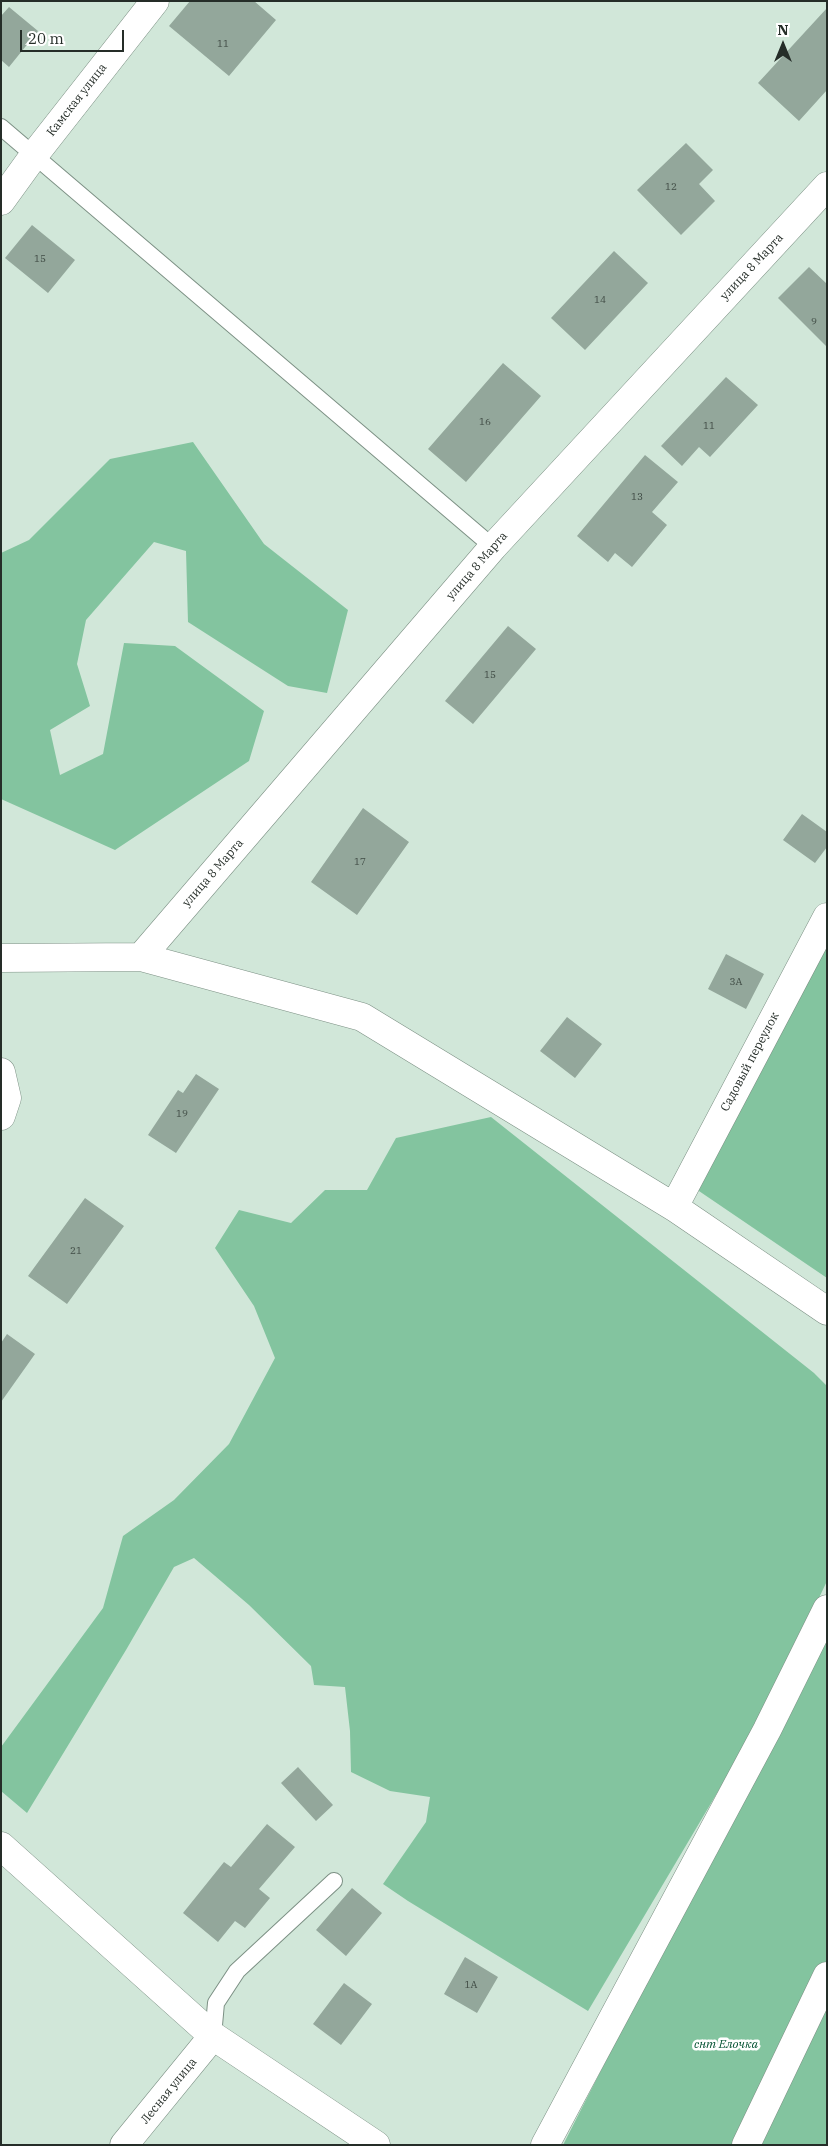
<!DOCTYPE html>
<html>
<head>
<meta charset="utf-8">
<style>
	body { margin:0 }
	#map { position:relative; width:828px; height:2146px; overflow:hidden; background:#d1e7d9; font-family:"IBM Plex Serif",serif }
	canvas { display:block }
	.frame { position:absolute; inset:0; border:2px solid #252d28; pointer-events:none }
	.north { position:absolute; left:758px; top:20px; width:50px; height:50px; -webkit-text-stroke:4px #fff; paint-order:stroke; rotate:0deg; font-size:14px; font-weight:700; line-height:20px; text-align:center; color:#252d28 }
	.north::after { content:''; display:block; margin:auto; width:18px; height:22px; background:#252d28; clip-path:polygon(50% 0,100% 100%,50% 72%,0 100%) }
	.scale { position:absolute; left:20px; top:30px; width:104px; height:22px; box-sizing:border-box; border:2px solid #252d28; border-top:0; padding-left:6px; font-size:15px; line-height:18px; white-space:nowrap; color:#252d28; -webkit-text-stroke:4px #fff; paint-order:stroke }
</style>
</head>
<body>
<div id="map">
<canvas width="828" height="2146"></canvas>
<div class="frame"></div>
<div class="north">N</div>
<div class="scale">20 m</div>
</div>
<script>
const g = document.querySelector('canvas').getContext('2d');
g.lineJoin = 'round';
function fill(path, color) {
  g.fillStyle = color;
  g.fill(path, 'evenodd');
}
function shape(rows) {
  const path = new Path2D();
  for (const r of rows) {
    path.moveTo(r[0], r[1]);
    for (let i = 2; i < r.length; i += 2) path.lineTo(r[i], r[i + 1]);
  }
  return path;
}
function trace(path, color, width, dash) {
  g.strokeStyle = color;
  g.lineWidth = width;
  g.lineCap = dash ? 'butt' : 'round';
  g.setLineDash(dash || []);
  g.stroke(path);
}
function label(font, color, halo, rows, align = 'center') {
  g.font = font + ' "IBM Plex Serif",serif';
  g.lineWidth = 5;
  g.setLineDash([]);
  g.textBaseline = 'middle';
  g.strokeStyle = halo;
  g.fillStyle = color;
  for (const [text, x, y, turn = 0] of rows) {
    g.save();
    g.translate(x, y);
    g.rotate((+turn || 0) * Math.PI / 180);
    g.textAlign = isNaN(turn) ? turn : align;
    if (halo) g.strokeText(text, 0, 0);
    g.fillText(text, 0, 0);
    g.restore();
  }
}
const green = shape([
	[193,442,264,544,348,610,327,693,288,686,188,622,186,551,154,542,86,620,77,664,90,706,50,730,60,775,103,754,124,643,175,646,264,711,249,761,115,850,1,799,1,553,29,540,110,459],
	[827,939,827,1278,696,1189],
	[491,1117,814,1373,827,1386,827,1581,765,1712,588,2011,408,1901,383,1884,426,1822,430,1797,390,1791,351,1772,350,1731,345,1687,314,1685,311,1666,249,1605,194,1558,174,1567,126,1650,27,1813,1,1791,1,1747,103,1608,123,1536,174,1500,229,1444,275,1358,254,1306,215,1248,239,1210,291,1223,325,1190,367,1190,396,1138],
	[827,1627,827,2145,563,2145]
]);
const building = shape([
	[190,1,254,1,276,20,229,76,169,26],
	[9,7,38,31,9,67,1,60,1,16],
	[827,8,827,90,799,121,758,83],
	[686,143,713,170,699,184,715,201,681,235,637,190],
	[32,225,75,260,48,293,5,258],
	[614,251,648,283,585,350,551,318],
	[809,267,827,284,827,347,778,298],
	[503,363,541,396,466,482,428,449],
	[726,377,758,405,710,457,699,447,682,466,661,446],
	[645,455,678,482,652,512,667,525,632,567,615,553,608,562,577,536],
	[508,626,536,649,473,724,445,701],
	[363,808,409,842,357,915,311,882],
	[802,814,827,832,827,847,815,863,783,840],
	[726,954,764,974,746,1009,708,989],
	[567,1017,602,1044,575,1078,540,1051],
	[196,1074,219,1089,176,1153,148,1135,178,1090,183,1093],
	[85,1198,124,1226,67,1304,28,1276],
	[7,1334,35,1354,1,1402,1,1343],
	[298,1767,333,1805,316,1821,281,1783],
	[267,1824,295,1847,259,1889,270,1898,245,1928,235,1921,218,1942,183,1913,224,1862,231,1867],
	[352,1888,382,1913,346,1956,316,1930],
	[465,1957,498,1977,477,2013,444,1994],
	[344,1983,372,2004,341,2045,313,2024]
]);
const lane = shape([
	[1,127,493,547],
	[213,2036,216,2003,237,1971,334,1881]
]);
const street = shape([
	[1,201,35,154,155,1],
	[141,957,493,547,827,186],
	[1,958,141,957,362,1017,674,1207,827,1311],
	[1,1072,7,1098,1,1116],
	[674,1207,827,917],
	[1,1846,213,2036,376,2145],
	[124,2145,213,2036],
	[545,2145,767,1730,827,1609],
	[746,2145,827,1976]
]);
const numberNames = [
	["11",223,44],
	["12",671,187],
	["15",40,259],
	["14",600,300],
	["9",814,322],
	["16",485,422],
	["11",709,426],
	["13",637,497],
	["15",490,675],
	["17",360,862],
	["3А",736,982],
	["19",182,1114],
	["21",76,1251],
	["1А",471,1985]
];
const streetNames = [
	["Камская улица",77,100,-52],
	["улица 8 Марта",752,267,-47],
	["улица 8 Марта",477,566,-49],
	["улица 8 Марта",213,873,-49],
	["Садовый переулок",750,1062,-62],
	["Лесная улица",169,2091,-51]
];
const parkNames = [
	["снт Елочка",726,2045]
];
fill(green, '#83c49f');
fill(building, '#93a79b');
trace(lane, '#7c9084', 18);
trace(street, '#7c9084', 29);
trace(lane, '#fff', 16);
trace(street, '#fff', 28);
label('10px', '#404c45', null, numberNames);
label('12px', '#252d28', '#fff', streetNames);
label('italic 12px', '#005030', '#fff', parkNames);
</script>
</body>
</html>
